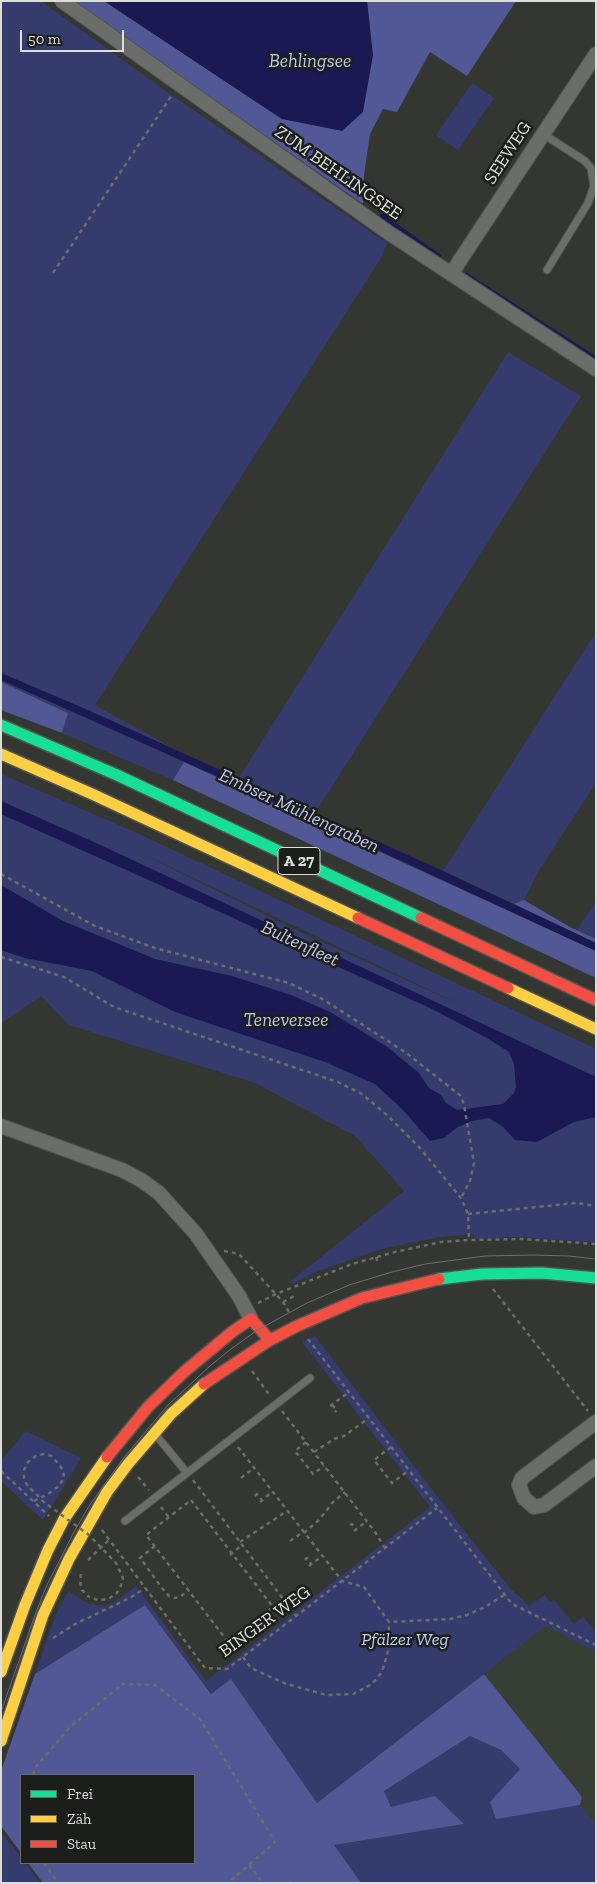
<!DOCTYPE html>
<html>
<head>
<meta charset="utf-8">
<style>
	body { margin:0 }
	#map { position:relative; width:597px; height:1884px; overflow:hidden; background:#343632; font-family:"Zilla Slab",serif }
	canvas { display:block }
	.frame { position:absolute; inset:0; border:2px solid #dcdeda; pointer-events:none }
	.legend { position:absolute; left:20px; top:1774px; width:175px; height:90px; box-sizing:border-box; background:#1c1e1b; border:1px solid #696b67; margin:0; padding:6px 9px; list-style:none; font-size:15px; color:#dcdeda }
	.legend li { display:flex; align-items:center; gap:10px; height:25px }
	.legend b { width:25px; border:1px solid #696b67 }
	.scale { position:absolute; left:20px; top:30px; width:104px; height:22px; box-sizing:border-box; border:2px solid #dcdeda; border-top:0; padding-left:6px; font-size:15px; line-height:18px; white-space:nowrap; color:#dcdeda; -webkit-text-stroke:4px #1c1e1b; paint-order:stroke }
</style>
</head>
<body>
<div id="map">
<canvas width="597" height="1884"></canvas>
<div class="frame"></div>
<ul class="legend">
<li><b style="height:6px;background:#16e098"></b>Frei</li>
<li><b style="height:6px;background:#ffcf43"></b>Zäh</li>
<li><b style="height:6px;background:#f24e42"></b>Stau</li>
</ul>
<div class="scale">50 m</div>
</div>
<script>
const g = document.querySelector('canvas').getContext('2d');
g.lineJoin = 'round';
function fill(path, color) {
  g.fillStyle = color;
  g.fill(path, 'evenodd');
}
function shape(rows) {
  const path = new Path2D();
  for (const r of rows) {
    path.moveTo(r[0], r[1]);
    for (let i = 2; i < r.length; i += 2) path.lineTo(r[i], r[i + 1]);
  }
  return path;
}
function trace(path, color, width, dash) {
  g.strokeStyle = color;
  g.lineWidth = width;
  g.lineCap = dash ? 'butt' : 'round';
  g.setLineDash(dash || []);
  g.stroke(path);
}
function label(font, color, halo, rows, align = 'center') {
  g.font = font + ' "Zilla Slab",serif';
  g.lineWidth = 5;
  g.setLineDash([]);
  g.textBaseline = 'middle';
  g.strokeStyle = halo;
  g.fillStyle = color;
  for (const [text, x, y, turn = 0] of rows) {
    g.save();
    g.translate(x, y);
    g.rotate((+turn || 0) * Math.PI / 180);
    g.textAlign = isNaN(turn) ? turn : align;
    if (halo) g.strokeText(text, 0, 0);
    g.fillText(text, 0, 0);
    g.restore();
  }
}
const built = shape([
	[546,1625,596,1651,596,1824,580,1805,581,1797,484,1674]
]);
const green = shape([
	[1,1,41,1,163,89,387,243,381,258,95,705,187,756,1,673],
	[472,83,494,98,458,150,436,135],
	[508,352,581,396,315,813,238,779],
	[596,632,596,783,538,872,524,900,514,904,443,871],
	[1,680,68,708,184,762,173,780,62,733,68,713,1,682],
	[1,774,137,833,596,1049,596,1242,518,1237,474,1239,474,1234,440,1237,381,1249,319,1271,293,1283,288,1283,404,1191,355,1136,255,1083,69,1025,41,996,3,1022,1,1020],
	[132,849,474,1011,294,929],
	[596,901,596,939,577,930],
	[315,1336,430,1487,509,1587,529,1606,545,1595,550,1602,554,1600,574,1624,583,1617,596,1632,596,1652,546,1626,317,1803,231,1679,212,1694,145,1605,35,1674,54,1619,68,1591,89,1604,104,1606,118,1600,136,1586,206,1681,430,1507,302,1342],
	[26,1431,81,1458,43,1520,1,1481,1,1461],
	[470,1736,501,1750,520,1769,490,1802,496,1818,580,1805,596,1824,596,1883,361,1883,333,1845,464,1824,435,1797,391,1807,384,1791],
	[3,1834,21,1858,21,1863,25,1863,40,1883,1,1883,1,1837]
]);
const forest = shape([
	[73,1,104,1,282,119,372,55,367,1,516,1,467,76,430,52,397,112,383,109,370,134,364,175,363,204],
	[1,682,68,713,62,733,1,710],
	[184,762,596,951,596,978,173,780],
	[524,900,570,927,596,939,596,943,514,904],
	[145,1605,211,1694,231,1679,317,1803,484,1674,582,1797,580,1805,496,1819,490,1802,520,1769,501,1750,470,1736,384,1791,391,1807,435,1796,464,1824,334,1845,361,1883,43,1883,28,1863,194,1863,194,1775,21,1775,21,1853,1,1826,1,1771,35,1674]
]);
const water = shape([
	[104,1,367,1,373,55,363,112,342,131,282,119],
	[1,673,88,710,443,871,596,943,596,951,259,795,1,680],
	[1,801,94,842,596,1077,596,1117,574,1122,537,1142,515,1140,503,1127,489,1118,472,1121,458,1127,444,1138,430,1141,403,1110,375,1084,325,1062,175,1012,92,971,25,958,1,950,1,885,63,921,155,959,232,976,291,995,330,1012,386,1046,419,1073,429,1088,441,1095,446,1103,457,1110,503,1104,514,1093,516,1087,514,1064,509,1052,487,1038,430,1008,325,961,229,916,1,814]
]);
const stream = shape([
	[382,216,439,256],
	[466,275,596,359]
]);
const path = shape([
	[53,273,172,95],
	[1,874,95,926,155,948,289,983,324,1000,405,1052,461,1096,464,1105,474,1163,470,1181,461,1198],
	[1,957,64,977,114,1007,338,1082,362,1094,387,1115,419,1147,461,1198,468,1214,469,1240],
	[468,1214,576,1203,596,1206],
	[224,1251,239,1254,283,1302,289,1312],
	[376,1257,378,1264],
	[493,1289,588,1411],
	[283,1302,296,1295],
	[258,1303,276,1294,352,1264,395,1252,441,1242,469,1240,522,1239,596,1244],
	[308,1339,512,1604,596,1645],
	[252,1371,271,1397],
	[332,1405,337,1410,335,1412],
	[330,1406,349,1392],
	[282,1411,375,1532,385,1548],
	[306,1442,295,1451,313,1474,324,1466],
	[238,1447,342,1581,364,1587,389,1622,450,1619,467,1615,485,1607,504,1595],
	[391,1447,374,1460,392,1483,408,1471],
	[314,1452,334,1439,344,1436,369,1418],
	[1,1471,49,1516],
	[138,1477,149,1490],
	[241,1478,254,1468],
	[193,1480,296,1616],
	[255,1496,257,1494,262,1500],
	[191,1500,273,1607,228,1642,146,1535,191,1500],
	[34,1501,48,1494,59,1486,64,1478,63,1470,52,1456],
	[260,1502,272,1492],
	[161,1507,170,1519],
	[350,1525,352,1524,356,1529],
	[102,1530,205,1668,227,1669,437,1508],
	[354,1531,367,1521],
	[304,1533,319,1520,333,1502,345,1492],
	[290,1541,303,1532],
	[240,1542,287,1511],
	[155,1546,140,1558,165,1592,169,1596,174,1598,180,1597,189,1590],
	[230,1555,242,1545],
	[88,1560,109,1540],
	[305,1560,307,1558,311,1564],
	[309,1566,322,1556],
	[81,1574,80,1581,82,1590,89,1597],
	[53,1638,77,1623,130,1598,145,1588],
	[243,1657,251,1668,284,1683,326,1695,353,1694,372,1684,382,1672,388,1651,389,1622],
	[33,1775,35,1768,70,1727,123,1684,155,1685,200,1719,275,1842,228,1883],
	[44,1863,58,1883],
	[249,1865,263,1883],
	[288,1883,292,1881,295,1883]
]);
const lane = shape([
	[543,134,585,161,591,168,594,186,588,203,547,270],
	[156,1435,187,1473,310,1378],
	[125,1521,187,1473]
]);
const street = shape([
	[62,1,389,233,596,369],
	[451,274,596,54],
	[1,1126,122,1170,141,1180,159,1193,196,1234,239,1296,251,1319],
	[596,1422,522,1478,519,1485,524,1498,534,1507,544,1505,596,1466]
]);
const fast = shape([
	[1,725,117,775,421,918],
	[439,1279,482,1274,542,1273,596,1278]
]);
const slow = shape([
	[1,754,92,794,358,918],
	[508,988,596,1029],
	[1,1672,25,1605,48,1550,64,1519,107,1457],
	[1,1741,43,1615,69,1559,107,1492,128,1464,171,1414,204,1384]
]);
const jam = shape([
	[358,918,508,988],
	[421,918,596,1000],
	[204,1384,270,1340,297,1326,362,1298,439,1279],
	[107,1457,148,1407,184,1372,232,1332,251,1319,270,1340]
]);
const tram = shape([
	[1,1712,36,1612,47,1585,74,1532,89,1506,125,1456,167,1406,211,1365,231,1349,256,1331,307,1303,349,1285,392,1272,425,1264,485,1256,534,1255,569,1256,596,1259]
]);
const pathBridge = shape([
	[52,1456,44,1454,36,1456,28,1462,24,1470,24,1478,27,1485,45,1503,89,1535,116,1563,123,1578,120,1588,116,1594,108,1599,98,1600,89,1597]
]);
const shields = [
	[299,861,42]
];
const shieldNames = [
	["A 27",299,861]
];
const streetNames = [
	["SEEWEG",508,153,-57],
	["ZUM BEHLINGSEE",338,173,35],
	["BINGER WEG",265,1622,-36]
];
const parkNames = [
	["Pfälzer Weg",405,1640]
];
const waterNames = [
	["Behlingsee",310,62],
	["Embser Mühlengraben",299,811,25],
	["Bultenfleet",300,944,25],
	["Teneversee",286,1021]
];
fill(built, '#373e34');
fill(green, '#363b6d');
fill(forest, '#515895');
fill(water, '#1b1954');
trace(stream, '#1b1954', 4.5);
trace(lane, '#525450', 9);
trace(street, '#525450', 16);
trace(fast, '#525450', 14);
trace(slow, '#525450', 14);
trace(jam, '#525450', 14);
trace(path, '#6b6d6a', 2.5, [4, 4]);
trace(lane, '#6b6d6a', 7);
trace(street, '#6b6d6a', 14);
trace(fast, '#16e098', 11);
trace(slow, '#ffcf43', 11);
trace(jam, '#f24e42', 11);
trace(tram, '#6e6f6d', 1);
trace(pathBridge, '#6b6d6a', 2.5, [4, 4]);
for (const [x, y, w] of shields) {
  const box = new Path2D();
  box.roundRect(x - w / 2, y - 13.5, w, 27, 4);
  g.fillStyle = '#1c1e1b';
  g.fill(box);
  trace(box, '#dcdeda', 1);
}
label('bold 16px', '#dcdeda', null, shieldNames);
label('18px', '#dcdeda', '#1c1e1b', streetNames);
label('italic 18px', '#c4cdf5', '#1c1e1b', parkNames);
label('italic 19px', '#bdc5ed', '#1c1e1b', waterNames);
</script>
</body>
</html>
